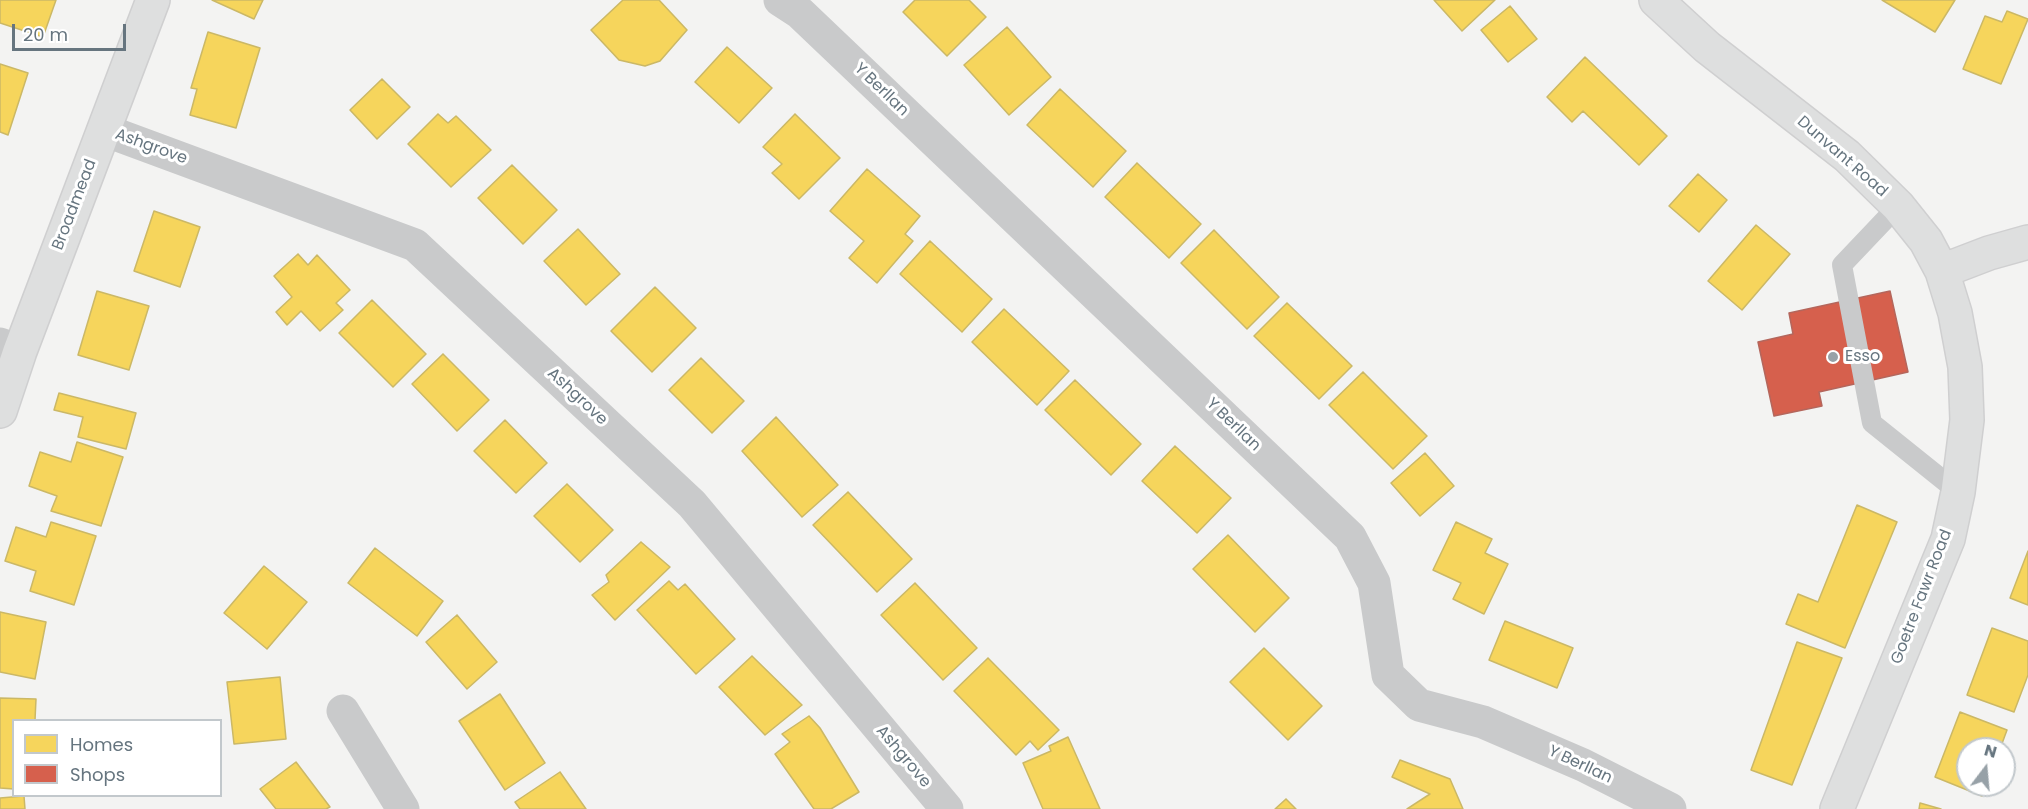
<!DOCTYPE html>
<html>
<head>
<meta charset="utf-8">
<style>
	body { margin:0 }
	#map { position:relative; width:2028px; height:809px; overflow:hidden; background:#f3f3f2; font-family:Poppins,sans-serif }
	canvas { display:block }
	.legend { position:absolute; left:12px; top:719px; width:210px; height:78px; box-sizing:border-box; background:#fff; border:2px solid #c2c8cc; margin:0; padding:8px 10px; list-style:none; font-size:18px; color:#66757f }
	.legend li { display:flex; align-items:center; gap:12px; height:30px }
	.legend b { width:30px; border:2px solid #c2c8cc }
	.north { position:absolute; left:1956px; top:737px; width:60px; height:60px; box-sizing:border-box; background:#fff; border:2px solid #c2c8cc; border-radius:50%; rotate:16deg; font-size:16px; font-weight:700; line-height:24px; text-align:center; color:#66757f }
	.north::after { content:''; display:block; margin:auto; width:21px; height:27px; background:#97a1a7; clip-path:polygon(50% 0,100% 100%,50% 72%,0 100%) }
	.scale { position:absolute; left:12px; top:24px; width:114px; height:27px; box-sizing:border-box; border:3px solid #66757f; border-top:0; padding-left:8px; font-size:18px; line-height:21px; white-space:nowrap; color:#66757f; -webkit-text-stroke:4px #fff; paint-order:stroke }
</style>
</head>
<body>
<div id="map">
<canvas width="2028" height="809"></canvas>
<ul class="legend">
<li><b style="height:16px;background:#f6d55c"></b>Homes</li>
<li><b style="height:16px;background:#d6604d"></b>Shops</li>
</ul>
<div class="north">N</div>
<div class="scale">20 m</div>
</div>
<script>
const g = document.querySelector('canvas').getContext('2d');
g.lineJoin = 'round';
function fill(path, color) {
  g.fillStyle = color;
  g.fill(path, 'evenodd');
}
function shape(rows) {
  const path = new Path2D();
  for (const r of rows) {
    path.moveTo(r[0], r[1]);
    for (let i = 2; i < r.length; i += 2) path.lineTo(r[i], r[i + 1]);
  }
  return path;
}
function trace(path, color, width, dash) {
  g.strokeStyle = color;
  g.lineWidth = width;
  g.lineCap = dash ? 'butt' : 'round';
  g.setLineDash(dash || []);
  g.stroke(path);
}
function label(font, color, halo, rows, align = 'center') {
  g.font = font + ' Poppins,sans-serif';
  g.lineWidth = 6;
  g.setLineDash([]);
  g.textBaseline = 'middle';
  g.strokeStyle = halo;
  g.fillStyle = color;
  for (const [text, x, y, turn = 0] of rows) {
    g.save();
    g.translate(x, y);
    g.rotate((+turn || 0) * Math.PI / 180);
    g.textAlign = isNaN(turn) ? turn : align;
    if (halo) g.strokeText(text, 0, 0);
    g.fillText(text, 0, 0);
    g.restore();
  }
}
const homes = shape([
	[0,0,56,0,43,37,0,23,0,0],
	[212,0,263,0,254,19,212,0],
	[623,0,659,0,687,30,660,61,645,66,619,60,591,30,623,0],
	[915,0,969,0,986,17,947,56,903,12,915,0],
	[1434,0,1495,0,1462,31,1434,0],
	[1882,0,1955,0,1935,32,1882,0],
	[1510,6,1537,39,1508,62,1481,30,1510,6],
	[2007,11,2028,19,2001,84,1963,69,1985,16,2002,22,2007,11],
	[1007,27,1051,77,1009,115,964,65,1007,27],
	[208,32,260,48,236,128,190,115,197,89,191,88,208,32],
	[727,47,772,88,739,123,695,82,727,47],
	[1585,57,1667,136,1639,165,1583,111,1572,122,1547,97,1585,57],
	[0,64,28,73,8,135,0,132,0,64],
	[382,79,410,107,377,139,350,110,382,79],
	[1060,89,1126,151,1093,187,1027,125,1060,89],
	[438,114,448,123,456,116,491,150,451,187,408,144,438,114],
	[795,114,840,158,799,199,772,173,782,164,763,147,795,114],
	[1137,163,1201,224,1169,258,1105,197,1137,163],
	[512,165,557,210,523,244,478,198,512,165],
	[867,169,920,216,905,234,913,241,877,283,849,258,864,241,830,211,867,169],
	[1698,174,1727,200,1699,232,1669,206,1698,174],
	[154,211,200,227,180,287,134,271,154,211],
	[1756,225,1790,254,1742,310,1708,281,1756,225],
	[578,229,620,274,586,305,544,261,578,229],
	[1214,230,1279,297,1247,329,1181,263,1214,230],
	[930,241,992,299,962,332,900,274,930,241],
	[298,254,308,265,317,255,350,290,336,303,343,310,320,331,301,311,287,325,276,312,292,297,274,276,298,254],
	[655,287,696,328,652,372,611,331,655,287],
	[97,291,149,306,129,370,78,355,97,291],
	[372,300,426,354,393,387,339,333,372,300],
	[1287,303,1352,366,1319,399,1254,336,1287,303],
	[1004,309,1069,371,1037,405,972,342,1004,309],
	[443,354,489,400,457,431,412,384,443,354],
	[701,358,744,401,712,433,669,390,701,358],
	[1363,372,1427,436,1393,469,1329,405,1363,372],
	[1075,380,1141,444,1111,475,1045,410,1075,380],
	[59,393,136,413,126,449,78,437,83,417,54,410,59,393],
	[776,417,838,485,802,517,742,451,776,417],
	[505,420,547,463,516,493,474,451,505,420],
	[77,442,123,457,101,526,51,511,57,496,29,486,40,452,71,462,77,442],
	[1175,446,1231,498,1197,533,1142,481,1175,446],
	[1425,453,1454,486,1420,516,1391,483,1425,453],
	[567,484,613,530,580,562,534,516,567,484],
	[848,492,912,559,877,592,813,525,848,492],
	[1857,505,1897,522,1845,648,1786,624,1798,594,1818,602,1857,505],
	[51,522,96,536,74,605,30,591,36,571,5,561,16,527,46,537,51,522],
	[1456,522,1492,539,1485,553,1508,564,1484,614,1453,599,1461,583,1433,570,1456,522],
	[1228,535,1289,598,1255,632,1193,569,1228,535],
	[641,542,670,567,615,620,592,595,609,582,606,575,641,542],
	[375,548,443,601,417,636,348,583,375,548],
	[2028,551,2028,605,2010,598,2028,551],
	[264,566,307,602,267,649,224,613,264,566],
	[669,581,678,590,685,584,735,639,696,674,637,610,669,581],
	[915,583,977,648,943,680,881,615,915,583],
	[0,612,46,622,35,679,0,672,0,612],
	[457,615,497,662,467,689,426,642,457,615],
	[1505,621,1573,648,1557,688,1489,660,1505,621],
	[1992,628,2028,641,2028,675,2014,712,1967,695,1992,628],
	[1797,642,1842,658,1792,785,1751,770,1797,642],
	[1264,648,1322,706,1288,740,1230,682,1264,648],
	[752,656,802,705,765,735,719,687,752,656],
	[988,658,1059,730,1038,750,1030,741,1016,755,954,691,988,658],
	[280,677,286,739,234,744,227,682,280,677],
	[500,694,545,763,505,790,459,721,500,694],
	[0,698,36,699,35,720,14,720,14,789,0,788,0,698],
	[1960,712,2007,730,2000,749,1968,749,1968,785,1986,785,1982,796,1935,777,1960,712],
	[809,716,820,728,859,792,831,809,814,809,775,754,790,742,782,734,809,716],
	[1068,737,1100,809,1043,809,1023,763,1051,751,1049,746,1068,737],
	[1400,760,1450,779,1463,809,1407,809,1430,794,1392,777,1400,760],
	[296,762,330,807,326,809,276,809,260,789,296,762],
	[560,772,586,809,520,809,515,802,560,772],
	[24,796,25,809,0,809,0,798,24,796],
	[1286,799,1296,809,1275,809,1286,799],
	[1920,803,1941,809,1919,809,1920,803]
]);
const shops = shape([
	[1890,291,1908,372,1819,392,1822,406,1774,416,1758,342,1793,334,1789,313,1890,291]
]);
const lane = shape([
	[1898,206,1842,265,1872,423,1958,492]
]);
const street = shape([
	[780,0,800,13,1350,537,1374,583,1388,675,1419,705,1483,722,1583,765,1670,809],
	[104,130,415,245,692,504,947,809],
	[0,344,20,351],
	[343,711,403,809]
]);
const secondary = shape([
	[1656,0,1707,47,1847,156,1898,206,1926,241,1942,271,1955,313,1965,367,1967,420,1958,492,1948,539,1837,809],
	[1942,271,1989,253,2028,242],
	[0,411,20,351,153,0]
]);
const markers = [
	[1833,357,6,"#97a1a7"]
];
const streetNames = [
	["Y Berllan",881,90,44],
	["Ashgrove",151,147,20],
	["Dunvant Road",1842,157,41],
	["Broadmead",75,205,-69],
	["Ashgrove",577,397,43],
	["Y Berllan",1233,425,44],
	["Goetre Fawr Road",1922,597,-69],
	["Ashgrove",903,757,50],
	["Y Berllan",1580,765,25]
];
const poiNames = [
	["Esso",1845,357]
];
fill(homes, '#f6d55c');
trace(homes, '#cbb866', 1.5);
fill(shops, '#d6604d');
trace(shops, '#b4665c', 1.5);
trace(secondary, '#cfcfd0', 36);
trace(lane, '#c9cacb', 20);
trace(street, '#c9cacb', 33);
trace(secondary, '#dedfdf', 33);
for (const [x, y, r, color] of markers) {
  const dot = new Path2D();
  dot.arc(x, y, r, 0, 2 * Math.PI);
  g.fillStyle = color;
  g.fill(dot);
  trace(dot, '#fff', 2);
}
label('16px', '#66757f', '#fff', streetNames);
label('16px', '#66757f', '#fff', poiNames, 'left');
</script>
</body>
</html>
